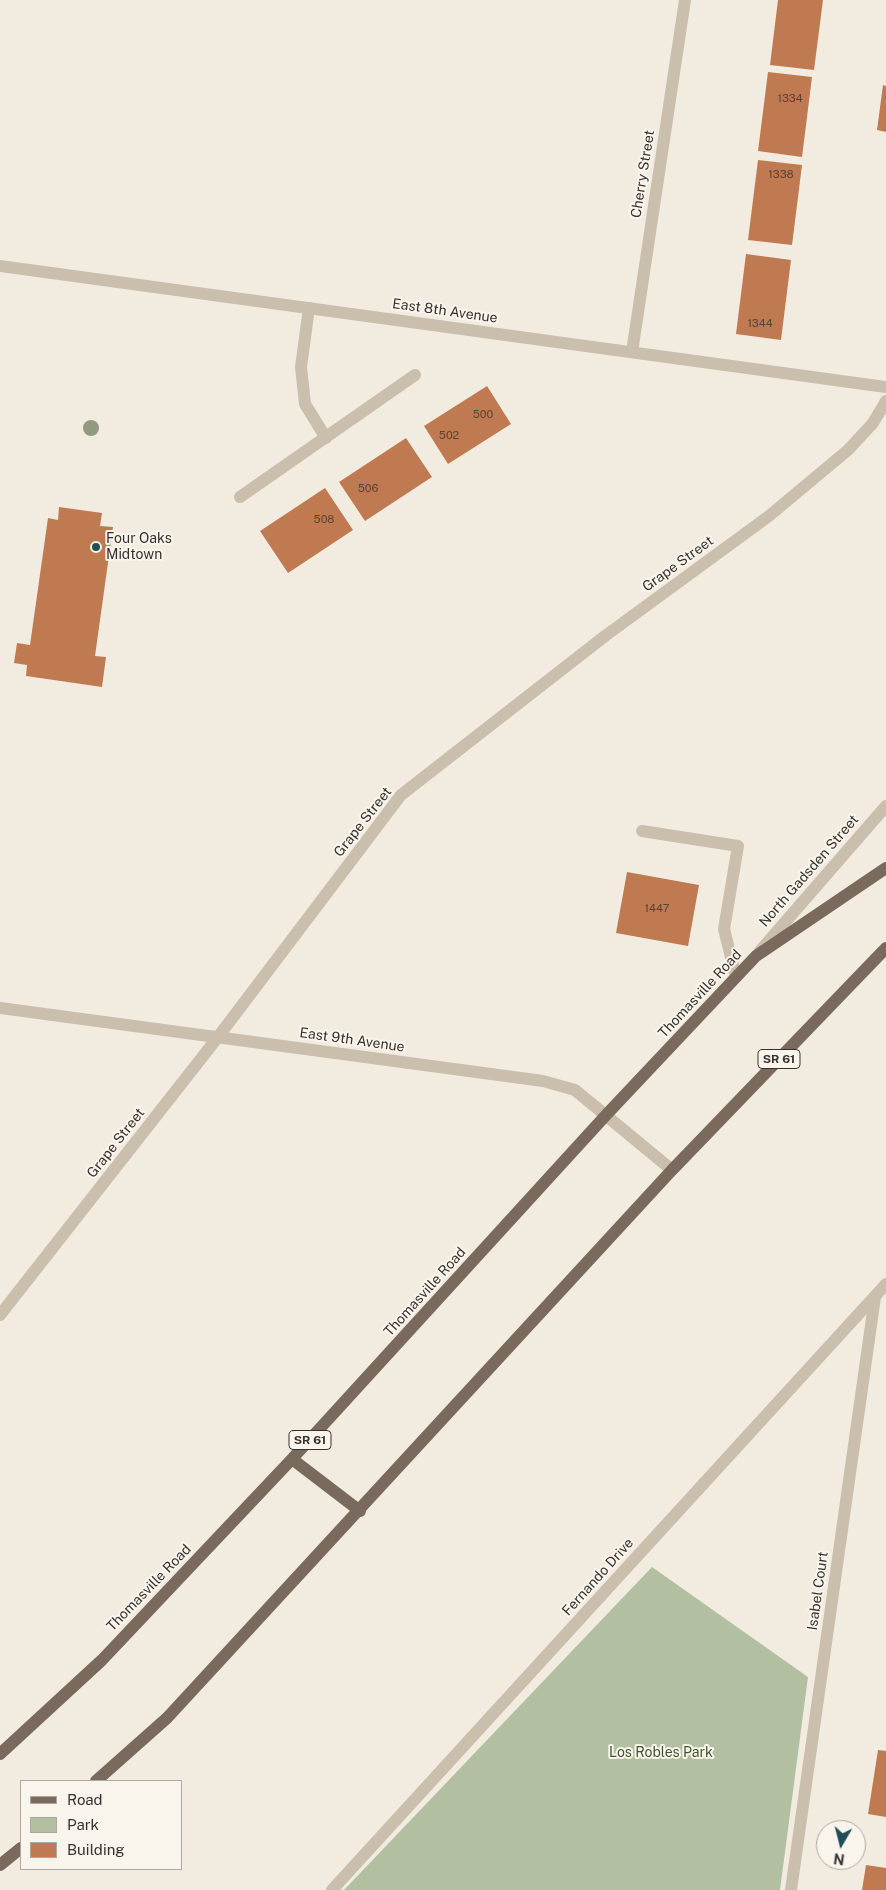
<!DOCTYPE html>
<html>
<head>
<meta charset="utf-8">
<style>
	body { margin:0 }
	#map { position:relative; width:886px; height:1890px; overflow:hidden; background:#f2ece0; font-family:"Public Sans",sans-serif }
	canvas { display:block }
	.legend { position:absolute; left:20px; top:1780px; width:162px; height:90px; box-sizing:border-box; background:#f9f5ed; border:1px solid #aca79f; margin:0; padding:6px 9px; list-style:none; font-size:15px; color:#38312b }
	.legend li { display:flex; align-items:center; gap:10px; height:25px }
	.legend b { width:25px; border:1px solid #aca79f }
	.north { position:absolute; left:816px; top:1820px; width:50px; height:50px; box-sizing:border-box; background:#f9f5ed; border:1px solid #aca79f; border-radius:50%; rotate:188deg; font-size:14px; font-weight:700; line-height:20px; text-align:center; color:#38312b }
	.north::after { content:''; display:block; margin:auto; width:18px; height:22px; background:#224d58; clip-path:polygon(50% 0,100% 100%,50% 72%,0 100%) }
</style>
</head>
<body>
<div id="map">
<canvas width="886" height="1890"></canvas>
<ul class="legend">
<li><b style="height:6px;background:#796a5d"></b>Road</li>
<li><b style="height:14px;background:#b2c0a1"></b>Park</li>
<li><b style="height:14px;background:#bf7a51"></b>Building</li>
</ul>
<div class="north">N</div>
</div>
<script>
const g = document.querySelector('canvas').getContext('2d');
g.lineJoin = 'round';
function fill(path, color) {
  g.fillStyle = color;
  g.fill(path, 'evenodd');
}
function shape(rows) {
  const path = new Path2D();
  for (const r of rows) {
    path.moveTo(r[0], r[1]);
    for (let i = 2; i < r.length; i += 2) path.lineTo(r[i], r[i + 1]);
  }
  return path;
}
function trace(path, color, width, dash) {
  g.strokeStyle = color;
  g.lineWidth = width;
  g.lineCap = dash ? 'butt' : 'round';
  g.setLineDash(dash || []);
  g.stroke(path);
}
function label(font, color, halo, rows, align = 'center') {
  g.font = font + ' "Public Sans",sans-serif';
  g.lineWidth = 4;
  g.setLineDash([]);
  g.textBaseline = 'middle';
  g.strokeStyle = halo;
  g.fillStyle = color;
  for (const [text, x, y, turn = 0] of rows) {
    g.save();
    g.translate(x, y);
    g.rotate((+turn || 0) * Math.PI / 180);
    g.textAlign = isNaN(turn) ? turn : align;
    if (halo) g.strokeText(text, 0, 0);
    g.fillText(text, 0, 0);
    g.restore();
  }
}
const green = shape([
	[652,1567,808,1677,780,1890,344,1890]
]);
const building = shape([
	[778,0,823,0,814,70,770,65],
	[768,72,812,77,802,157,758,151],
	[883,85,886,86,886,132,877,130],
	[758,160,802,165,792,245,748,240],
	[746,254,791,260,781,340,736,334],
	[487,386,511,424,448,464,424,426],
	[406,438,432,477,365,521,339,482],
	[325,488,353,530,288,573,260,531],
	[59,507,102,513,100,526,113,527,95,656,106,657,102,687,26,676,27,665,14,663,17,643,30,645,48,518,58,520],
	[627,872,699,885,688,946,616,933],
	[878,1750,886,1751,886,1817,868,1814],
	[866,1865,886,1868,886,1890,862,1890]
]);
const service = shape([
	[309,308,301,367,305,404,326,438],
	[240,497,415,375],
	[642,831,738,846,724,929,736,977]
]);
const minor = shape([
	[0,266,886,387],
	[632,352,685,0],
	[0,1008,543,1081,575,1090,672,1170],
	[0,1315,218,1037,401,795,605,636,769,516,848,450,873,423,886,401],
	[332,1890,886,1284],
	[791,1890,875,1297]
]);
const tertiary = shape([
	[760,951,886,806]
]);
const primary = shape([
	[292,1459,360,1511],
	[0,1754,102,1660,292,1459,607,1114,756,956,886,868],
	[96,1781,167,1718,672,1170,886,948],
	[0,1865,21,1848]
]);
const trees = [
	[91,428]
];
const markers = [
	[96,547,5,"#224d58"]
];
const numberNames = [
	["1334",790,99],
	["1338",781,175],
	["1344",760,324],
	["500",483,415],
	["502",449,436],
	["506",368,489],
	["508",324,520],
	["1447",657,909]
];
const shields = [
	[779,1059,42],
	[310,1440,42]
];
const shieldNames = [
	["SR 61",779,1059],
	["SR 61",310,1440]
];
const streetNames = [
	["Cherry Street",643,174,-81],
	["East 8th Avenue",445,311,8],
	["Grape Street",678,564,-36],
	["Grape Street",363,822,-52],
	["North Gadsden Street",809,871,-49],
	["Thomasville Road",700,994,-47],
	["East 9th Avenue",352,1040,8],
	["Grape Street",116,1143,-52],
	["Thomasville Road",425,1292,-48],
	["Fernando Drive",598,1577,-48],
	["Thomasville Road",149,1588,-46],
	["Isabel Court",818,1591,-82]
];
const poiNames = [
	["Four Oaks",106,539],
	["Midtown",106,555]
];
const parkNames = [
	["Los Robles Park",661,1753]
];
fill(green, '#b2c0a1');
fill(building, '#bf7a51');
trace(service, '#cabead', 12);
trace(minor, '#cabead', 12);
trace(tertiary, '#cabead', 12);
trace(primary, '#796a5d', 12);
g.fillStyle = '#92997f';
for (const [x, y] of trees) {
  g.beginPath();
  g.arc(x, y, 8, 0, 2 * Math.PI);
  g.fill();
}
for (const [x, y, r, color] of markers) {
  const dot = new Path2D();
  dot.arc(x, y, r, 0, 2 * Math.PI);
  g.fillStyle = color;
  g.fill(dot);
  trace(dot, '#f9f5ed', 2);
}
label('11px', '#5a4334', null, numberNames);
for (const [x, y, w] of shields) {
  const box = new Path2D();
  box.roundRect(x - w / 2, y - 9.5, w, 19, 4);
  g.fillStyle = '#f9f5ed';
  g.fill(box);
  trace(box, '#38312b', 1);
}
label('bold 12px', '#38312b', null, shieldNames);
label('14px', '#38312b', '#f9f5ed', streetNames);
label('14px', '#38312b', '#f9f5ed', poiNames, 'left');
label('14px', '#435530', '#f9f5ed', parkNames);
</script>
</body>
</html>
